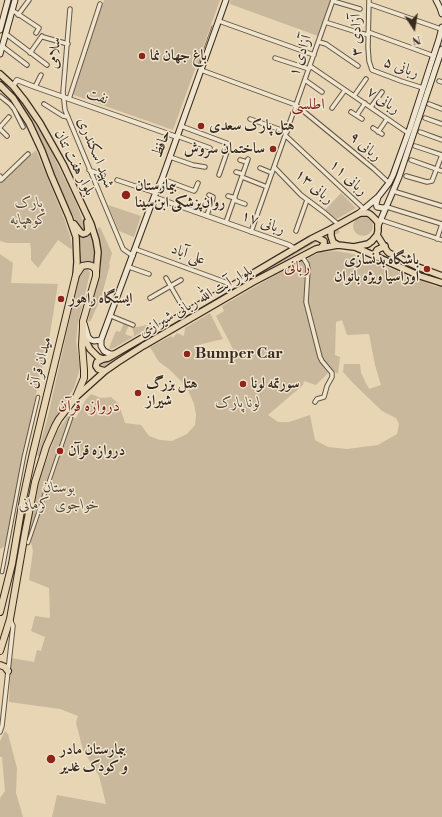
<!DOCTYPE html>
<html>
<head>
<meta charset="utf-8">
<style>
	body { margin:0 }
	#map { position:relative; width:442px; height:817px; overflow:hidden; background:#e7d5b4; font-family:"Libre Bodoni",serif }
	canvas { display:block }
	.north { position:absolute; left:394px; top:8px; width:40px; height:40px; -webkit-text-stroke:3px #efe4ce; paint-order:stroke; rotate:168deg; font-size:11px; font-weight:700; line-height:16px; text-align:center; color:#392b1f }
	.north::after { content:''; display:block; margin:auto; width:14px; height:18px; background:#392b1f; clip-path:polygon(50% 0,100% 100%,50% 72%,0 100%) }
</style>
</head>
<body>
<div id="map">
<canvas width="442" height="817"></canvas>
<div class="north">N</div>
</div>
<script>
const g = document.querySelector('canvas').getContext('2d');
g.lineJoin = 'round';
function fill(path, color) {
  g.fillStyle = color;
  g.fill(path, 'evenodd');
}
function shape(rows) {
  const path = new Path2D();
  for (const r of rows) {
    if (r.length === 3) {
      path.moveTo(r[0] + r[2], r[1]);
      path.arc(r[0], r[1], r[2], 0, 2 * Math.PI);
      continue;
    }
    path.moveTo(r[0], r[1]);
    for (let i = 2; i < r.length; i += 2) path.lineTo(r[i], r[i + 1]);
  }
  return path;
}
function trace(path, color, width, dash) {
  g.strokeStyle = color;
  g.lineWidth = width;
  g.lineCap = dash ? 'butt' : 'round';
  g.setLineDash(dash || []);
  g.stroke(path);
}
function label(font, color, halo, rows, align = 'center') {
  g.font = font + ' "Libre Bodoni",Amiri,serif';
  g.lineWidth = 3;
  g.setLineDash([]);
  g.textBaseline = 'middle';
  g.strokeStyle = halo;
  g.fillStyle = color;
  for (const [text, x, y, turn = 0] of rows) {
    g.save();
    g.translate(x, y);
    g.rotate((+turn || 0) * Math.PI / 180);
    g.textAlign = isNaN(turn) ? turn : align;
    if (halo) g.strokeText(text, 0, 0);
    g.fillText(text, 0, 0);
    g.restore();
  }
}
const green = shape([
	[104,0,220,0,173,130,71,94],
	[231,0,331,0,318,36,230,4],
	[0,78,16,95,29,113,48,145,75,200,85,226,86,229,84,232,81,231,67,204,35,129,28,115,14,96,0,80],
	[36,150,64,218,70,236,72,248,71,249,58,240,38,268,31,260,31,249,30,243,7,243,0,241,0,183],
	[341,193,356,208,337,219,325,210],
	[108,205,141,216,134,237,119,231],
	[363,226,10],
	[100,227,112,253,109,264,110,265,101,298,90,322,88,321,101,268,101,258,100,245,97,229],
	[337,229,340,231,339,233,313,244,101,368,99,367,99,364,112,359,316,240],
	[91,231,93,241,95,258,94,265,90,262,86,262,80,263,81,249,79,236,83,238,87,237,89,235],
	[336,251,353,254,435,286,442,287,442,817,52,817,57,795,106,804,99,776,83,750,76,723,78,716,60,709,9,702,11,658,34,662,37,650,41,651,45,637,31,631,35,616,50,618,49,588,29,580,33,551,31,542,28,533,40,479,49,453,57,432,68,416,76,418,83,405,86,399,91,394,101,398,111,397,119,404,125,423,141,425,149,436,160,440,172,441,187,434,195,425,196,415,194,404,188,390,182,382,169,369,159,362,150,347,171,336,173,338,177,333,184,336,185,328,210,313,223,339,198,345,199,348,199,352,202,355,233,349,216,316,224,311,222,306,303,259,305,268,305,303,321,362,328,373,316,385,304,381,303,385,268,415,278,422,289,422,310,415,315,440,328,447,347,449,378,445,397,434,399,424,396,418,382,411,355,385,343,372,344,364,360,364,361,373,369,389,381,385,375,365,369,334,347,335,342,320,336,322,335,355,340,357,338,374,331,369,322,358,309,306,308,296,310,267,308,258,321,252],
	[0,254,13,263,11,283,58,284,47,352,39,378,20,485,6,541,4,547,0,549],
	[84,269,88,269,90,273,78,323,76,341,79,360,80,368,78,375,74,388,57,414,40,457,37,455,48,416,79,278,81,272],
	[124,323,129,325,125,334,133,337,134,334,132,327,137,327,147,325,152,326,114,348,111,349,109,348,116,331,120,332],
	[5,731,8,734,17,768,16,793,23,817,0,817,0,798,5,791,2,757,0,757,0,741]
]);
const stream = shape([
	[197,68,212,26]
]);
const pedestrian = shape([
	[60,450,71,418],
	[28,543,59,452],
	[2,572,24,456,38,397]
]);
const minor = shape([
	[369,0,368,47,369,61,372,70,401,81,423,88],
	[333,1,360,9],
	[369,4,441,29],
	[70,9,63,92,65,110,123,249,133,256],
	[12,10,39,28,36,33],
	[18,15,29,0],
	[219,21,314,55],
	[325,22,360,33,368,35],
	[368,32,434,56],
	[6,34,47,65],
	[43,37,68,44],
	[319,42,326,44,358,66],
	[2,46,27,65],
	[30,53,42,36],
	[275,58,309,69],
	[310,66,408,133],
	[201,70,296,105,374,169,389,183],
	[305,80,322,92],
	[439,81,442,82],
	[35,87,41,75],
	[0,96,10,104,14,109,23,127],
	[354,96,366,79],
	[69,99,100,4],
	[44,104,63,116,68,117],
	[429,104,442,109],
	[371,107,382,92],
	[332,108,345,90],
	[351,112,362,119],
	[357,115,365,103],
	[425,118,442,124],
	[250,119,287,132],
	[181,126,229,144,229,146,219,175],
	[0,127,9,117],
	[373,128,382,134],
	[0,129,7,136],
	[378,132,387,119],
	[420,132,442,140],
	[177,136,210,148],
	[286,136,364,209],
	[415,146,442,155],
	[170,157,193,165,205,167],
	[240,160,247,162],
	[411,160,442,171],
	[274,167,301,195,325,213,339,225],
	[260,168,272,173],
	[89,170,103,175],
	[236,172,243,174],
	[0,176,1,180,28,154],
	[406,176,427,182,432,181,442,155],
	[242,177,267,187],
	[162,179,194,191,195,190,198,183],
	[117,180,156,193],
	[393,191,442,206],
	[228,196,235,198],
	[234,200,245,204],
	[387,207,442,224],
	[207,215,213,198,213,197,209,195],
	[381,220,442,240],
	[226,222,248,159],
	[296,231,307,200],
	[251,232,333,0],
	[437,239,442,224],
	[135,249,225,282,228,283,230,287],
	[302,256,307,264,308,269,306,302,320,357,322,361,332,373,332,377,327,386,324,397,317,399,315,402],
	[129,267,149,274],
	[166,278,186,313],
	[150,298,181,280],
	[111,316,133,325],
	[0,732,2,726,13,626,10,619]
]);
const tertiary = shape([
	[13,86,17,80,35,87,177,137],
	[154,197,289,245,295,249]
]);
const secondary = shape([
	[436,0,440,8,442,14],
	[0,30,8,0],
	[0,54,15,0],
	[378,197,376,204,377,207,383,208,387,207],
	[358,214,378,197,389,183,393,175,410,128,439,39,442,27],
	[378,226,399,177,442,49],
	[84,323,88,337,91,340,94,341,101,340],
	[115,354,110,354,104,351,101,346,101,340,154,197,162,179,226,0]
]);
const primary = shape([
	[0,74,13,86,25,101,40,123,63,164,91,224,96,240,98,252,96,274],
	[0,85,13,98,29,123,42,151,51,175,69,217,76,237,77,262,76,275],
	[361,213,368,213,371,215,376,220,378,223,378,231,377,235,372,241,368,244,354,247,338,245,333,242,331,236,331,229,358,214,361,213],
	[74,224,80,232,83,234,86,233,88,231,87,222],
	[377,235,387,251,389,253,418,267,442,276],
	[316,237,324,241,324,244,321,248],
	[355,247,420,276,442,283],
	[377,257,376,252,377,250,385,246],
	[83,336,90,349,98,357,103,359,108,358,230,287,311,239,331,229],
	[103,359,97,362,96,366,98,369,105,371],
	[76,397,105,371,118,362,143,346,253,282,316,249,321,248,338,245]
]);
const trunk = shape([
	[0,612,12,564,23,499,32,457,76,275,82,266,88,265,92,266,96,270,96,276,83,321,83,328,82,345,84,370,84,378,76,397,59,419,55,426,46,447,42,460,35,482,25,533,10,619,0,651],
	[0,665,5,667,8,671]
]);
const markers = [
	[142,56,4,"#8f2418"],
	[201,126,4,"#8f2418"],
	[273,149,4,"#8f2418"],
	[126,195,5,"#8f2418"],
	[427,269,4,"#8f2418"],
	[61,299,4,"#8f2418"],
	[187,354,4,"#8f2418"],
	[243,384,4,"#8f2418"],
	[138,393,4,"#8f2418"],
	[60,451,4,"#8f2418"],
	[51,759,5,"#8f2418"]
];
const streetNames = [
	["۳ آزادی",357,35,-91],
	["سلامی",55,53,-85],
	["آزادی ۱",301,56,-71],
	["ربانی ۵",401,68,20],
	["نفت",97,97,19],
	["ربانی ۷",383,101,34],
	["حافظ",162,144,-70],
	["ربانی ۹",365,147,40],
	["شهید اسکندری",95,153,68],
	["بلوار هفت تنان",74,163,63],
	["ربانی ۱۱",348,178,43],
	["ربانی ۱۳",314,187,41],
	["ربانی ۱۷",263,223,20],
	["علی آباد",188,255,20],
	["بلوار آیت الله ربانی شیرازی",196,302,-30],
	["میدان قرآن",41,363,-76]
];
const poiNames = [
	["باغ جهان نما",150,56],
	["هتل پارک سعدی",209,126],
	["ساختمان سروش",265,149,"right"],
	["بیمارستان",135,186],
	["روان‌پزشکی ابن‌سینا",135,203],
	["باشگاه بدنسازی",419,260,"right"],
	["اوراسیا ویژه بانوان",419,277,"right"],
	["ایستگاه راهور",69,299],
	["Bumper Car",195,354],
	["هتل بزرگ",146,384],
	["شیراز",146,401],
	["سورتمه لونا",251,384],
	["دروازه قرآن",68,451],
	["ببمارستان مادر",60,750],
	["و کودک غدیر",60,767]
];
const parkNames = [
	["پارک",29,203],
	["کوهپایه",29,220],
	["لونا پارک",238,403],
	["بوستان",59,488],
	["خواجوی کرمانی",59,505]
];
const neighbourhoodNames = [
	["اطلسی",308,105],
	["ربانی",297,268],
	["دروازه قرآن",89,407]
];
fill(green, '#c9b89b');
trace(stream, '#7e6e5a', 1);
trace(pedestrian, '#645644', 4.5);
trace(minor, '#645644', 5.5);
trace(tertiary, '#645644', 6);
trace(secondary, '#392b1f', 7);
trace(primary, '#392b1f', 8);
trace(trunk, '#392b1f', 8);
trace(pedestrian, '#efe4ce', 2.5);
trace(minor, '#efe4ce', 3.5);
trace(tertiary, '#efe4ce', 4.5);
trace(secondary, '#efe4ce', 5);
trace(primary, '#e7d5b4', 5.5);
trace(trunk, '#e7d5b4', 6);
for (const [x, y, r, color] of markers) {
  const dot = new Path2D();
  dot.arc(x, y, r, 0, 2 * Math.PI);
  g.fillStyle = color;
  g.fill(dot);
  trace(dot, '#efe4ce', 1.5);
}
label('15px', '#392b1f', '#efe4ce', streetNames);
label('bold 15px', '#392b1f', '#efe4ce', poiNames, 'left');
label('italic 15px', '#564738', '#efe4ce', parkNames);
label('16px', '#7a1f14', '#efe4ce', neighbourhoodNames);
</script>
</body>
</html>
